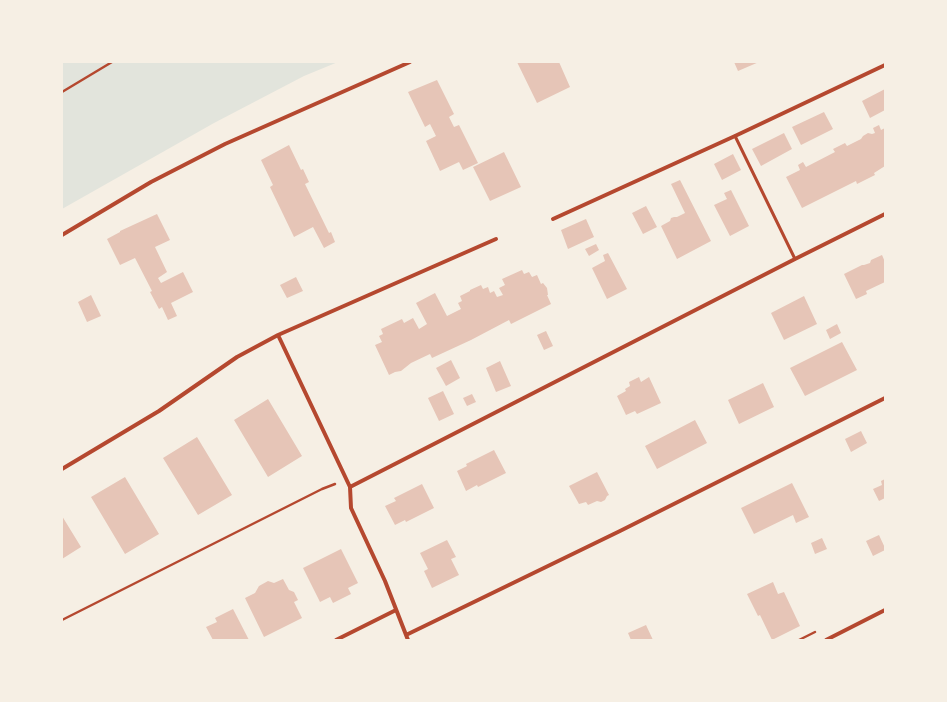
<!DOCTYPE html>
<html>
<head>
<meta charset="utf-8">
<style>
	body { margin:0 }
	#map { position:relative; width:947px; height:702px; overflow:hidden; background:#f6efe4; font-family:Georgia,serif }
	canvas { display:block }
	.frame { position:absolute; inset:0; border:63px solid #f6efe4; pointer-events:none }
</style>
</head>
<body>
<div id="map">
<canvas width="947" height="702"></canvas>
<div class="frame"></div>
</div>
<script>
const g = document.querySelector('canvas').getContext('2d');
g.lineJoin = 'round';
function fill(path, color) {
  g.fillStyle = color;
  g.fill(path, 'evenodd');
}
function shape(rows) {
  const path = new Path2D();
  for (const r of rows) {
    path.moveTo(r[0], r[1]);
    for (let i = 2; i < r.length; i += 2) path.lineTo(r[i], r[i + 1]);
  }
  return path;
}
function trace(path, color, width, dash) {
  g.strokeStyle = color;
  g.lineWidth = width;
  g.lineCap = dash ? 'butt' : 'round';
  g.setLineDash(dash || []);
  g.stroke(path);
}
const green = shape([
	[62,62,338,62,304,76,214,123,62,209]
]);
const building = shape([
	[517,62,559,62,570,87,537,103],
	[734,62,759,62,738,71],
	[437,80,454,114,449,117,454,127,459,125,478,163,463,170,459,162,440,171,426,141,436,136,430,124,425,127,408,92],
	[885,89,885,110,870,118,862,101],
	[824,112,833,129,801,145,792,127],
	[879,125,881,130,885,128,885,166,874,173,875,175,857,184,856,181,802,208,786,177,800,170,798,165,803,162,806,167,835,152,833,149,845,143,847,146,861,139,863,136,868,133,872,134,875,133,873,128],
	[784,133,792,149,761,166,752,149],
	[289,145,301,170,303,169,309,182,305,184,329,233,331,232,335,242,324,248,313,227,294,237,270,187,273,185,261,160],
	[504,152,521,187,490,201,473,167],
	[733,154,741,170,722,180,714,164],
	[680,180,711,241,677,259,661,226,670,221,671,218,674,217,677,217,685,213,671,184],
	[731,190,749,226,730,236,714,205,727,199,724,193],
	[646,206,657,227,643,234,632,213],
	[157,214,170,240,155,247,167,272,158,278,161,283,183,272,193,292,171,303,177,316,168,320,162,307,159,309,150,292,152,291,135,258,120,265,107,239,120,232,120,231],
	[586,219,594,237,568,249,561,230],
	[596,244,599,250,589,256,585,249],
	[608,253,627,289,607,299,592,268,605,261,603,255],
	[882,255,885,262,885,282,866,291,867,294,856,299,844,274,862,265,864,265,870,263,871,260],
	[522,270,524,274,529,272,532,277,537,275,541,284,543,283,547,288,548,295,547,295,551,304,511,324,509,320,471,340,432,358,430,354,411,363,401,371,395,372,389,375,375,345,382,342,379,336,383,334,381,329,402,319,404,323,413,318,419,329,427,324,416,303,435,293,447,316,461,309,458,303,462,301,460,296,470,291,470,290,481,285,483,289,488,287,490,293,494,291,497,297,503,295,499,288,505,285,502,279],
	[296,277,303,291,287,298,280,285],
	[91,295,101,316,87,322,78,302],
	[804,296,817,324,784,340,771,313],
	[837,324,841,333,830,339,826,330],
	[546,331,553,346,544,350,537,335],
	[842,342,857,370,805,396,790,368],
	[451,360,460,378,446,386,436,368],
	[500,361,511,386,496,392,486,368],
	[639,377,641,382,649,377,661,403,637,414,635,411,626,415,617,396,626,391,625,389,630,386,629,382],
	[763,383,774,407,739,424,728,400],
	[443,391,454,414,439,421,428,398],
	[472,394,476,402,467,406,463,398],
	[268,399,302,456,268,477,234,420],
	[695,420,707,443,657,469,645,446],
	[861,431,867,443,851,452,845,439],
	[197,437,232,495,198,515,163,458],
	[494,450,506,473,478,487,477,485,466,491,457,471,467,466,466,464],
	[597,472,609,495,607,496,605,500,601,502,597,501,588,505,586,502,579,504,569,486],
	[125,477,159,534,125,554,91,497],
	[885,479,885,498,879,501,873,489,882,485,881,481],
	[792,483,809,517,796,523,793,515,754,534,741,508],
	[422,484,434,508,406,522,405,520,395,525,385,506,396,501,394,498],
	[62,516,81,547,62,559],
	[879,535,885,548,885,550,873,556,866,541],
	[822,538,827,549,815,554,811,543],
	[447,540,456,557,451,559,459,575,432,588,424,571,428,569,420,553],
	[341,549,358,583,348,588,351,594,333,603,330,597,320,602,303,568],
	[283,579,289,590,294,592,298,600,294,602,302,618,264,637,245,598,255,593,259,586,268,581,274,583],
	[773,582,778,594,784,592,800,626,772,640,760,615,758,616,747,594],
	[233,609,249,640,213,640,206,627,217,622,215,618],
	[646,625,653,640,631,640,628,633]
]);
const path = shape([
	[62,92,112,62],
	[62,620,322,489,335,484],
	[799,640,815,632]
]);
const service = shape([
	[735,136,795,259]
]);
const minor = shape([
	[553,219,735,136,885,65],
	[62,235,151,182,225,144,410,62],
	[278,335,350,487],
	[62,469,159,411,237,357,278,335,496,239],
	[406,635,620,531,885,398],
	[336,640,396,610],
	[408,640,385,581,351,508,350,487,795,259,885,214],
	[826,640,885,610]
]);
fill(green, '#e2e4dc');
fill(building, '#e6c5b7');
trace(path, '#b5482f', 2.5);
trace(service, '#b5482f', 3);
trace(minor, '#b5482f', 4);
</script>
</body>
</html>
